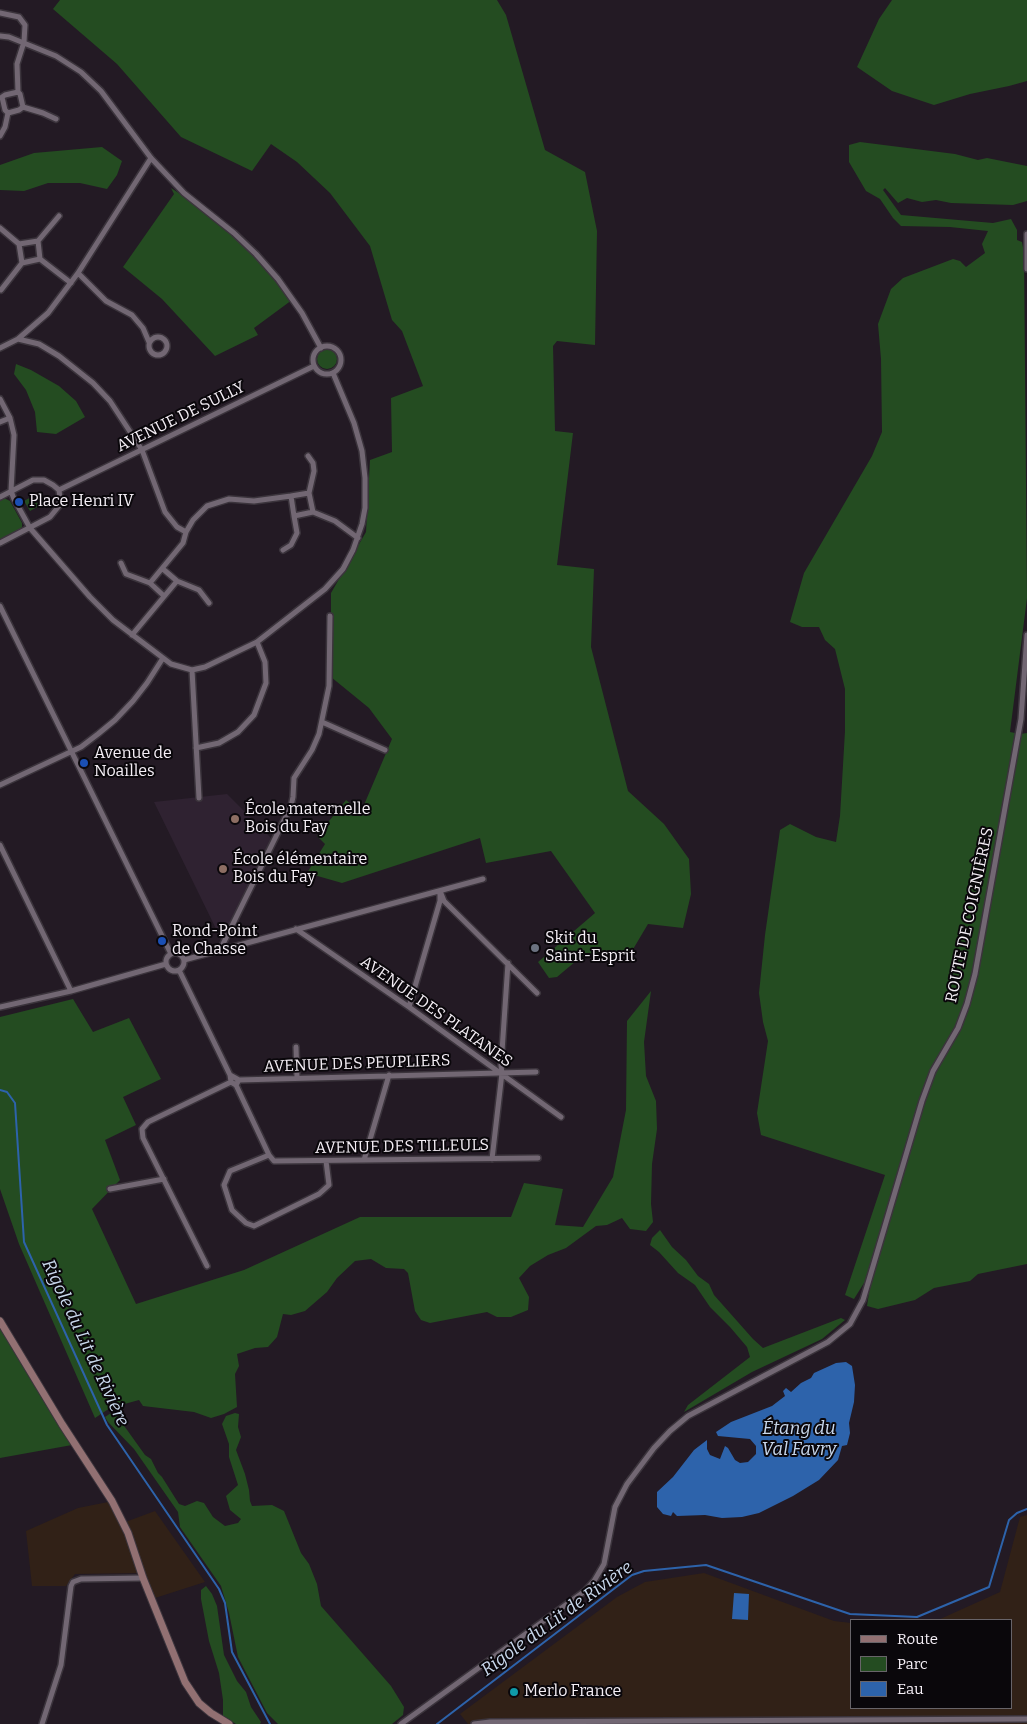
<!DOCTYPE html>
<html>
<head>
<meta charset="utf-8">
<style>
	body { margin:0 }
	#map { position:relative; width:1027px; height:1724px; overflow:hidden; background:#231a24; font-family:Bitter,serif }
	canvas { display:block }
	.legend { position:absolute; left:850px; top:1619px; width:162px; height:90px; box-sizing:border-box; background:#0a070b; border:1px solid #686469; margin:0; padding:6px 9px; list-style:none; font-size:15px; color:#f5eff6 }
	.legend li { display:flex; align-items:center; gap:10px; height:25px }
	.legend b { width:25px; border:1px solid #686469 }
</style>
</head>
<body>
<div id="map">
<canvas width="1027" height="1724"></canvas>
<ul class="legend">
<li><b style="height:6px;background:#927072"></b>Route</li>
<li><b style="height:14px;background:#244c21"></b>Parc</li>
<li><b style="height:14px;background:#2d63ab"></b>Eau</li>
</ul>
</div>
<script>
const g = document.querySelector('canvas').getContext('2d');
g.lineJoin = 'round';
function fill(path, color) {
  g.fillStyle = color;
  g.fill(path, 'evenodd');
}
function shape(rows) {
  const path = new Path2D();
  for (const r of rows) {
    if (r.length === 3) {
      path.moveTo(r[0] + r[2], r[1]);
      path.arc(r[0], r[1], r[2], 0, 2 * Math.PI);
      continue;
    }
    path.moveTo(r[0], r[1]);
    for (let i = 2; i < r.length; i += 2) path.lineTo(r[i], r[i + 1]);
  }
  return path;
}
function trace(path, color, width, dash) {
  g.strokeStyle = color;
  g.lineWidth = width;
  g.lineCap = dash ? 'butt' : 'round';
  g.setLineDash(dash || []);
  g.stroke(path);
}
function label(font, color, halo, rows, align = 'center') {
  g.font = font + ' Bitter,serif';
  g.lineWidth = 4;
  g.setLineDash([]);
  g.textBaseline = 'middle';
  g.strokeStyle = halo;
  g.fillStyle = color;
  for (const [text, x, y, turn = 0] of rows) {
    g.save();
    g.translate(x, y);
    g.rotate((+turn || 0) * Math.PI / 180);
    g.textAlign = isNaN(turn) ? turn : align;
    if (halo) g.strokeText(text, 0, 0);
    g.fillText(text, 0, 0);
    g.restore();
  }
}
const industrial = shape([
	[108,1502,120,1524,155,1511,205,1582,155,1598,145,1573,75,1574,66,1586,32,1586,26,1531,78,1508],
	[1027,1515,1027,1724,468,1724,460,1714,617,1597,645,1582,704,1573,834,1621,851,1623,851,1708,1011,1708,1011,1620,938,1620,1000,1592,1020,1517]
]);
const built = shape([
	[227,794,273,840,251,885,221,939,154,802]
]);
const green = shape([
	[60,0,497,0,506,15,545,150,585,172,597,231,595,345,557,341,553,346,555,431,573,433,557,565,594,569,591,647,628,791,664,824,689,859,691,894,683,928,648,924,629,956,582,956,557,977,549,978,538,962,595,913,551,851,486,863,480,838,342,883,307,873,325,844,317,836,346,800,361,812,392,739,369,708,331,677,331,593,366,532,370,460,392,452,391,398,423,386,402,331,392,320,370,246,330,193,297,162,271,144,252,171,181,137,117,64,53,9],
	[892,0,1027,0,1027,81,1009,86,970,94,934,105,892,91,857,67,879,19],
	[860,142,955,154,978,160,987,158,1027,166,1027,201,1013,205,951,203,936,200,922,202,907,198,898,203,885,188,883,190,901,215,993,223,1011,219,1017,230,1017,240,1022,242,1024,253,1027,598,1010,732,1020,734,1027,733,1027,1264,978,1274,970,1281,934,1288,915,1300,878,1309,867,1306,870,1286,864,1283,854,1299,845,1295,885,1175,761,1135,757,1113,768,1041,763,1022,759,993,765,935,780,830,790,824,816,837,836,842,840,816,845,731,845,689,835,649,825,640,819,627,802,627,790,622,804,573,872,456,882,432,881,359,878,324,891,289,903,278,953,259,960,261,966,267,985,253,982,244,988,231,950,227,901,226,893,218,880,199,866,191,849,162,849,145],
	[102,147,122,161,117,175,107,189,80,183,48,183,24,191,0,190,0,165,34,153],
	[171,188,185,197,218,221,260,260,292,300,254,328,258,335,215,356,162,299,123,267,174,194],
	[327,359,10],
	[16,364,31,370,59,386,76,401,85,417,56,434,37,432,35,412,26,390,14,374],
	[33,496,39,506,30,511,24,501],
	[2,497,10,501,22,523,22,527,19,531,0,540,0,499],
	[651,991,644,1042,646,1076,656,1101,657,1129,652,1164,651,1204,653,1222,646,1231,630,1229,622,1218,607,1225,596,1226,566,1248,548,1255,530,1266,519,1278,529,1297,528,1310,511,1317,497,1317,487,1312,430,1323,421,1320,415,1311,408,1273,404,1269,386,1268,371,1259,355,1261,337,1278,327,1292,305,1311,291,1315,283,1314,277,1337,268,1347,255,1348,237,1354,239,1366,235,1374,237,1407,224,1414,211,1418,194,1412,143,1406,139,1400,110,1408,95,1418,19,1244,0,1189,0,1017,73,999,93,1032,129,1018,161,1079,123,1097,136,1125,105,1140,120,1180,92,1209,136,1304,244,1270,360,1217,511,1217,524,1183,563,1189,555,1225,583,1227,613,1177,626,1110,627,1021],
	[660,1230,672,1247,686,1260,698,1276,709,1284,714,1295,753,1339,763,1348,841,1318,845,1320,822,1339,752,1372,684,1412,688,1405,750,1357,747,1347,730,1327,710,1307,695,1285,678,1273,659,1252,650,1245,652,1238],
	[0,1328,72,1445,0,1458],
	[111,1413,115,1413,145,1455,151,1459,158,1473,162,1477,179,1504,185,1506,197,1501,204,1503,213,1517,225,1526,238,1523,241,1519,230,1510,226,1496,238,1485,229,1457,229,1444,222,1424,226,1416,235,1413,239,1414,238,1427,241,1437,236,1450,245,1474,249,1490,250,1501,252,1506,272,1505,284,1511,301,1553,309,1564,317,1584,321,1606,391,1686,404,1707,403,1715,392,1724,278,1724,267,1713,238,1657,229,1613,221,1586,180,1527,178,1512,134,1449,108,1422,105,1417],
	[206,1586,212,1594,217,1606,224,1655,237,1681,246,1692,251,1707,261,1722,260,1724,236,1724,223,1716,223,1700,219,1673,209,1641,201,1599,201,1590]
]);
const water = shape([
	[846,1362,852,1366,855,1385,854,1402,849,1423,850,1433,847,1445,842,1446,838,1460,819,1480,793,1496,759,1513,742,1517,722,1518,705,1515,677,1516,673,1512,671,1516,663,1514,657,1507,657,1492,673,1477,694,1450,707,1440,707,1449,710,1455,720,1459,725,1446,728,1448,735,1460,740,1463,748,1462,756,1454,756,1446,750,1439,718,1436,716,1432,731,1422,772,1406,785,1396,783,1391,786,1388,791,1392,801,1383,811,1378,814,1373,836,1363],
	[734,1593,749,1594,748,1620,732,1619]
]);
const stream = shape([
	[0,1090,7,1092,15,1103,24,1242,107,1425,219,1589,225,1603,232,1652,270,1724],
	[437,1724,632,1575,644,1571,706,1565,850,1614,917,1617,989,1587,1009,1520,1017,1513,1027,1509]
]);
const street = shape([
	[0,13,19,17,25,25,24,42,17,64,18,92],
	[0,36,9,37,56,56,81,72,101,91,151,158,184,193,234,233,256,254,278,279,302,313,321,348],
	[8,113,19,110,23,107,43,113,56,119],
	[0,136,5,127,8,113,5,110,2,97,5,95,18,92,20,94,23,107],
	[0,228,19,244,22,263],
	[1027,234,1027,269],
	[38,241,59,216],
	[40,259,71,283],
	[78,273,106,301,132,315,143,328,149,342],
	[1,290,22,263,40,259,38,241,19,244],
	[158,346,9],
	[18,339,39,344,59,356,93,383,110,401,142,450,165,512,177,527,186,532],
	[327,360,14],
	[0,348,18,339,48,313,78,273,151,158],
	[0,399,10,418,14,435,11,491,14,499,30,528,90,597,113,620,171,664,192,670,205,667,257,642,325,589,343,569,353,550,362,524,365,508,365,478,362,451,354,423,333,373],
	[0,422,10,418],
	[308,456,313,463,314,471,309,493],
	[59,490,314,366],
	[291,496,309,493,313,512],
	[0,497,33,480,44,480,53,485,59,490,60,498,59,506,50,517,0,543],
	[283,550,291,545,297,533,294,516],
	[121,563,126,574,150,583,164,596],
	[163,569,177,581,199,590,209,603],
	[150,583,183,543,186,532,193,520,207,506,229,499,254,501,291,496,294,516,313,512,335,521,358,538],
	[0,606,171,954],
	[132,635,177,581],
	[192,670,199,798],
	[322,722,385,750],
	[196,748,219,743,238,732,254,715,266,683,265,662,257,642],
	[0,785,81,747,98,734,115,720,133,701,147,683,163,658],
	[0,845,71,991],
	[440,891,444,901,537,993],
	[296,929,409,1007,561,1117],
	[220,950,291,806,293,797,294,778,312,750,319,734,329,686,330,616],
	[175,962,9],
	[184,960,483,879],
	[179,970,230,1075],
	[0,1007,71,991,166,964],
	[409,1007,440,901,440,894],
	[296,1047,297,1078],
	[239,1080,536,1072],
	[236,1085,269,1155,274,1161,538,1158],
	[269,1155,230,1171,224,1185,232,1210,246,1223,254,1226,319,1194,329,1185,326,1161],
	[492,1159,502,1073,501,1066,508,963],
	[364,1160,389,1075],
	[110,1189,164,1179],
	[207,1266,143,1138,142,1129,148,1122,231,1082,236,1085,239,1080,230,1075,231,1082],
	[42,1724,61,1665,71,1586,73,1582,81,1579,143,1578],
	[401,1724,585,1591,594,1581,604,1564,615,1507,627,1484,654,1448,670,1431,688,1416,828,1342,850,1324,863,1300,922,1101,933,1071,958,1028,967,1004,975,974,1021,719,1027,635],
	[474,1724,490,1722,1027,1719]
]);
const secondary = shape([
	[0,1321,62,1424,112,1501,128,1533,143,1578,185,1682,199,1703,211,1713,229,1724]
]);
const markers = [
	[19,502,5,"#1a4fb4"],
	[84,763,5,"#1a4fb4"],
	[235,819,5,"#8d6e63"],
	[223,869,5,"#8d6e63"],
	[162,941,5,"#1a4fb4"],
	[535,948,5,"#6b7280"],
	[514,1692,5,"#0f9aa8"]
];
const streetNames = [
	["AVENUE DE SULLY",181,417,-26],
	["ROUTE DE COIGNIÈRES",970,915,-78],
	["AVENUE DES PLATANES",436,1012,35],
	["AVENUE DES PEUPLIERS",357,1064,-2],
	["AVENUE DES TILLEULS",402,1147,-1]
];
const poiNames = [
	["Place Henri IV",29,502],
	["Avenue de",94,754],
	["Noailles",94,772],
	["École maternelle",245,810],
	["Bois du Fay",245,828],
	["École élémentaire",233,860],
	["Bois du Fay",233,878],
	["Rond-Point",172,932],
	["de Chasse",172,950],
	["Skit du",545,939],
	["Saint-Esprit",545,957],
	["Merlo France",524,1692]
];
const waterNames = [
	["Rigole du Lit de Rivière",85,1343,65],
	["Étang du",799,1429],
	["Val Favry",799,1450],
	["Rigole du Lit de Rivière",557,1619,-36]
];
fill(industrial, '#312117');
fill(built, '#2f2231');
fill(green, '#244c21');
fill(water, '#2d63ab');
trace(stream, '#2d63ab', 2);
trace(street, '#3b343c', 8);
trace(secondary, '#3b343c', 9);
trace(street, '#726773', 5);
trace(secondary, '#927072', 7);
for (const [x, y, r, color] of markers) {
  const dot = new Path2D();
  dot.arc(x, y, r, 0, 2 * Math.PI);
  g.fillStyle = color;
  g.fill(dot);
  trace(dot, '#0a070b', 2);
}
label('16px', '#f5eff6', '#0a070b', streetNames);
label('16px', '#f5eff6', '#0a070b', poiNames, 'left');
label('italic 18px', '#c9d8ec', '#0a070b', waterNames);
</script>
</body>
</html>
